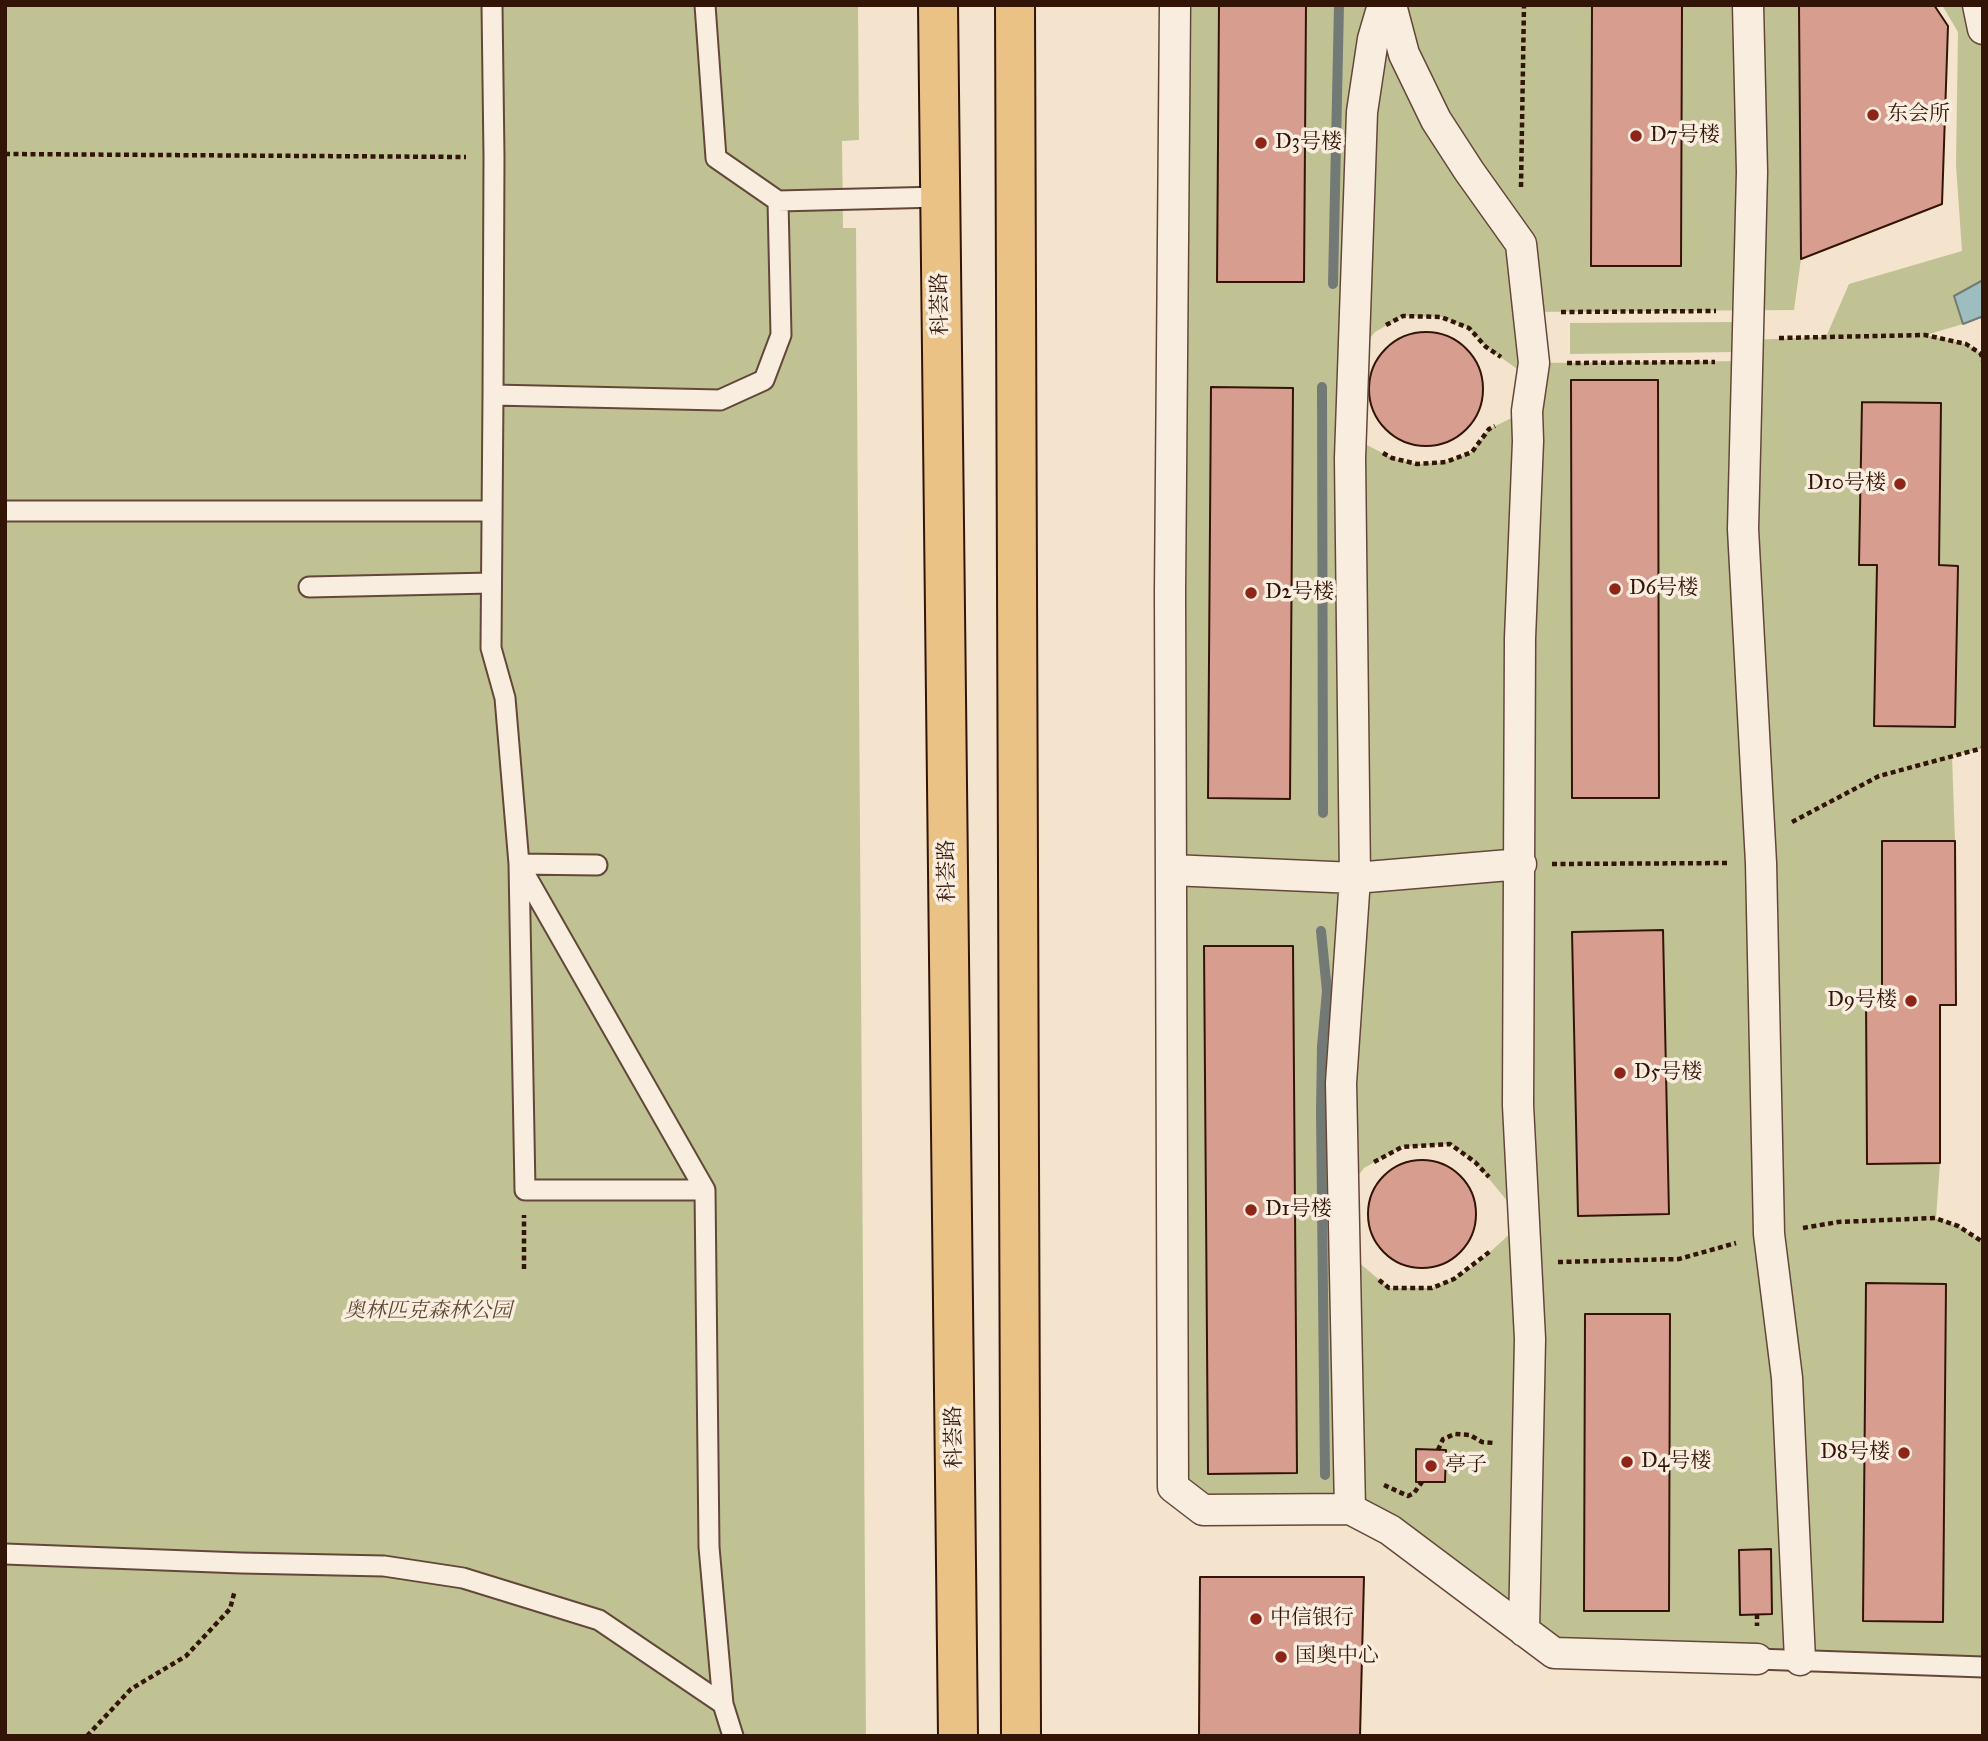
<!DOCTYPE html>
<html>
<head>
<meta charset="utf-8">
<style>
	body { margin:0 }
	#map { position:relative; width:1988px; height:1741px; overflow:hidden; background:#f4e3cd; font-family:"IM FELL Great Primer",serif }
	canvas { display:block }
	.frame { position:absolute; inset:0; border:7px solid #331508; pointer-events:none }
</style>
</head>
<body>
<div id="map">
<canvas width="1988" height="1741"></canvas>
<div class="frame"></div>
</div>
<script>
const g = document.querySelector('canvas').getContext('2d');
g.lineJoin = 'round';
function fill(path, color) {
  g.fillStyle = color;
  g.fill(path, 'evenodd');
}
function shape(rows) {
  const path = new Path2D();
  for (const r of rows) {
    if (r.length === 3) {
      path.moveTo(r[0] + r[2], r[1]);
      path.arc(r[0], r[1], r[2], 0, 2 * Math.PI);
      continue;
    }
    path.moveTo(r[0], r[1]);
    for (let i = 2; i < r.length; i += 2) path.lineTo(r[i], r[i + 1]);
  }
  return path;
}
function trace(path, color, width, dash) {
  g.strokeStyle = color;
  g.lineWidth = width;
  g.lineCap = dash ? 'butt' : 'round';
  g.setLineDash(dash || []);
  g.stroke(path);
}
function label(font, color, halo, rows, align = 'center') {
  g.font = font + ' "IM FELL Great Primer","Noto Serif SC",serif';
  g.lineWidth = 7;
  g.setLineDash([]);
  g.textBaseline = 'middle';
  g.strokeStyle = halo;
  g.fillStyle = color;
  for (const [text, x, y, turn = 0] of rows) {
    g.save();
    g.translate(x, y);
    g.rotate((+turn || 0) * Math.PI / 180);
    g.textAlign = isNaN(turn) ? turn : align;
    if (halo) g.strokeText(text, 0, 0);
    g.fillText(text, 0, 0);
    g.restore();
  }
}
const green = shape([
	[5,5,858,5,859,140,842,141,843,228,856,228,866,1736,5,1736],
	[1175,5,1219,5,1217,281,1304,282,1306,5,1592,5,1591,266,1680,266,1682,5,1799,5,1801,259,1794,310,1528,312,1535,363,1747,361,1748,340,1826,337,1849,284,1962,251,1956,165,1958,32,1942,5,1983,5,1983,280,1954,296,1963,324,1926,335,1966,344,1981,353,1983,352,1983,748,1952,756,1955,841,1882,842,1882,996,1866,997,1867,1163,1940,1163,1936,1218,1958,1226,1983,1242,1983,1667,1554,1653,1350,1509,1240,1510,1173,1487],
	[1403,316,1441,317,1469,328,1486,347,1530,378,1526,411,1489,429,1472,452,1446,462,1417,464,1392,458,1365,444,1353,359,1375,332],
	[1658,380,1659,797,1572,798,1571,381],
	[1211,388,1293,388,1290,799,1208,798],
	[1862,402,1941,403,1939,565,1958,566,1955,727,1875,726,1877,565,1859,564],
	[1663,930,1668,1214,1578,1216,1573,933],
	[1204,946,1293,946,1297,1473,1208,1474],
	[1450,1144,1475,1162,1524,1221,1478,1263,1454,1279,1432,1288,1389,1288,1344,1250,1343,1196,1364,1168,1402,1147],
	[1866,1283,1946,1284,1942,1622,1863,1621],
	[1585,1314,1670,1314,1669,1611,1584,1610],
	[1771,1549,1772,1614,1740,1615,1739,1550],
	[1736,322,1737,352,1570,354,1570,323]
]);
const water = shape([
	[1983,280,1983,320,1981,317,1963,324,1954,296,1983,280]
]);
const stream = shape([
	[1333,284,1339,5],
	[1322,387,1323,813],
	[1321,931,1327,991,1322,1046,1321,1112,1325,1475]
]);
const building = shape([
	[1219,5,1306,5,1304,282,1217,282,1219,5],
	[1592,5,1682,5,1681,266,1591,266,1592,5],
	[1799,5,1934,5,1948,26,1942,204,1801,259,1799,5],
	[1426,389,57],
	[1571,380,1658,380,1659,798,1572,798,1571,380],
	[1211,387,1293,388,1290,799,1208,798,1211,387],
	[1862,402,1941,403,1939,565,1958,566,1955,727,1874,726,1877,565,1859,565,1862,402],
	[1882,841,1955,841,1956,1005,1940,1005,1940,1163,1867,1164,1866,997,1882,996,1882,841],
	[1663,930,1669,1214,1578,1216,1572,932,1663,930],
	[1204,946,1293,946,1297,1473,1208,1474,1204,946],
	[1422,1214,54],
	[1866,1283,1946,1284,1943,1622,1863,1621,1866,1283],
	[1585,1314,1670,1314,1669,1611,1584,1611,1585,1314],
	[1416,1449,1446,1450,1445,1482,1416,1482,1416,1449],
	[1771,1549,1772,1614,1740,1615,1739,1550,1771,1549],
	[1200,1577,1364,1577,1360,1736,1362,1736,1199,1736,1200,1577]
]);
const path = shape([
	[5,154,466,157],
	[1521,187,1524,5],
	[1561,312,1716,311],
	[1386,325,1403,316,1441,317,1469,328,1486,347,1501,357],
	[1779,338,1925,335,1966,344,1981,354,1983,361],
	[1567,363,1715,362],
	[1383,453,1392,458,1417,464,1446,462,1472,452,1489,429,1495,426],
	[1792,822,1879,776,1983,748],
	[1552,864,1729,863],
	[1374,1162,1402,1147,1450,1144,1475,1162,1489,1177],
	[1803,1228,1838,1222,1935,1218,1958,1226,1983,1242],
	[1558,1262,1679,1259,1736,1243],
	[524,1269,524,1215],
	[1379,1280,1389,1288,1432,1288,1454,1279,1492,1250],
	[1438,1450,1443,1439,1455,1434,1470,1435,1482,1442,1494,1443],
	[1384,1485,1408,1496,1414,1493,1422,1482],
	[1757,1614,1757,1626],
	[87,1736,131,1689,186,1656,230,1609,235,1590]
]);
const service = shape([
	[492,5,494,157,493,395],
	[705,5,716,158,778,201,781,335,764,380,720,400,493,395,491,648,505,698,519,864,705,1190,709,1547,723,1704,733,1736],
	[778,201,940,197],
	[5,511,492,511],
	[309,587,491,583],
	[597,865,519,864,525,1190,705,1190],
	[5,1554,241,1563,384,1566,463,1578,599,1620,723,1704],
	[1757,1659,1983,1667]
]);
const pedestrian = shape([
	[1175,5,1170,592,1173,1487,1203,1510,1350,1509,1390,1530,1554,1653,1757,1659],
	[1391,5,1404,54,1436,120,1469,171,1521,244,1534,363,1527,411,1528,441,1520,638,1518,1105,1530,1339,1524,1631],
	[1748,5,1752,172,1743,529,1761,863,1769,1234,1787,1378,1800,1660],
	[1978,5,1983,29],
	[1171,870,1355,878,1521,864],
	[1350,1509,1341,1083,1355,878,1350,458,1362,112,1373,39,1383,5]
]);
const primary = shape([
	[938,5,958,1736],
	[1015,5,1021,1736]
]);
const markers = [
	[1873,115,7,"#8f2418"],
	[1636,136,7,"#8f2418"],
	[1261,143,7,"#8f2418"],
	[1900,484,7,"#8f2418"],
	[1615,589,7,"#8f2418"],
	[1251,593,7,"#8f2418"],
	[1911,1001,7,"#8f2418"],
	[1620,1073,7,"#8f2418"],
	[1251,1210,7,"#8f2418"],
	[1904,1453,7,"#8f2418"],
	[1627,1462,7,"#8f2418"],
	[1431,1466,7,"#8f2418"],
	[1256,1619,7,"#8f2418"],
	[1281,1657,7,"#8f2418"]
];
const poiNames = [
	["东会所",1887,115],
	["D7号楼",1650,136],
	["D3号楼",1275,143],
	["D10号楼",1886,484,"right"],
	["D6号楼",1629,589],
	["D2号楼",1265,593],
	["D9号楼",1897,1001,"right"],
	["D5号楼",1634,1073],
	["D1号楼",1265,1210],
	["D8号楼",1890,1453,"right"],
	["D4号楼",1641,1462],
	["亭子",1445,1466],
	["中信银行",1270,1619],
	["国奥中心",1295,1657]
];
const streetNames = [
	["科荟路",941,304,-91],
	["科荟路",948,871,-91],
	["科荟路",955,1437,-91]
];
const parkNames = [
	["奥林匹克森林公园",428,1312]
];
fill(green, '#c1c294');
fill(water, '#9ebdbf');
trace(water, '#737a76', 2);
trace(stream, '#737a76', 10);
fill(building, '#d79d8e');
trace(building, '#331508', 2);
trace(service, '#634839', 23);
trace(pedestrian, '#634839', 33);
trace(primary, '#331508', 42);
trace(path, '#331508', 4.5, [5, 3.5]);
trace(service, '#f8edde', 19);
trace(pedestrian, '#f8edde', 30);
trace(primary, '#eac286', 38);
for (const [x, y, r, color] of markers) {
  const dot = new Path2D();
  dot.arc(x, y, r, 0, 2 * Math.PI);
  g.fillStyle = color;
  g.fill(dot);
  trace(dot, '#f8edde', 2.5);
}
label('21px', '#331508', '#f8edde', poiNames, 'left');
label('21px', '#331508', '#f8edde', streetNames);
label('italic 21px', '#5e4932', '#f8edde', parkNames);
</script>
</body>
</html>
